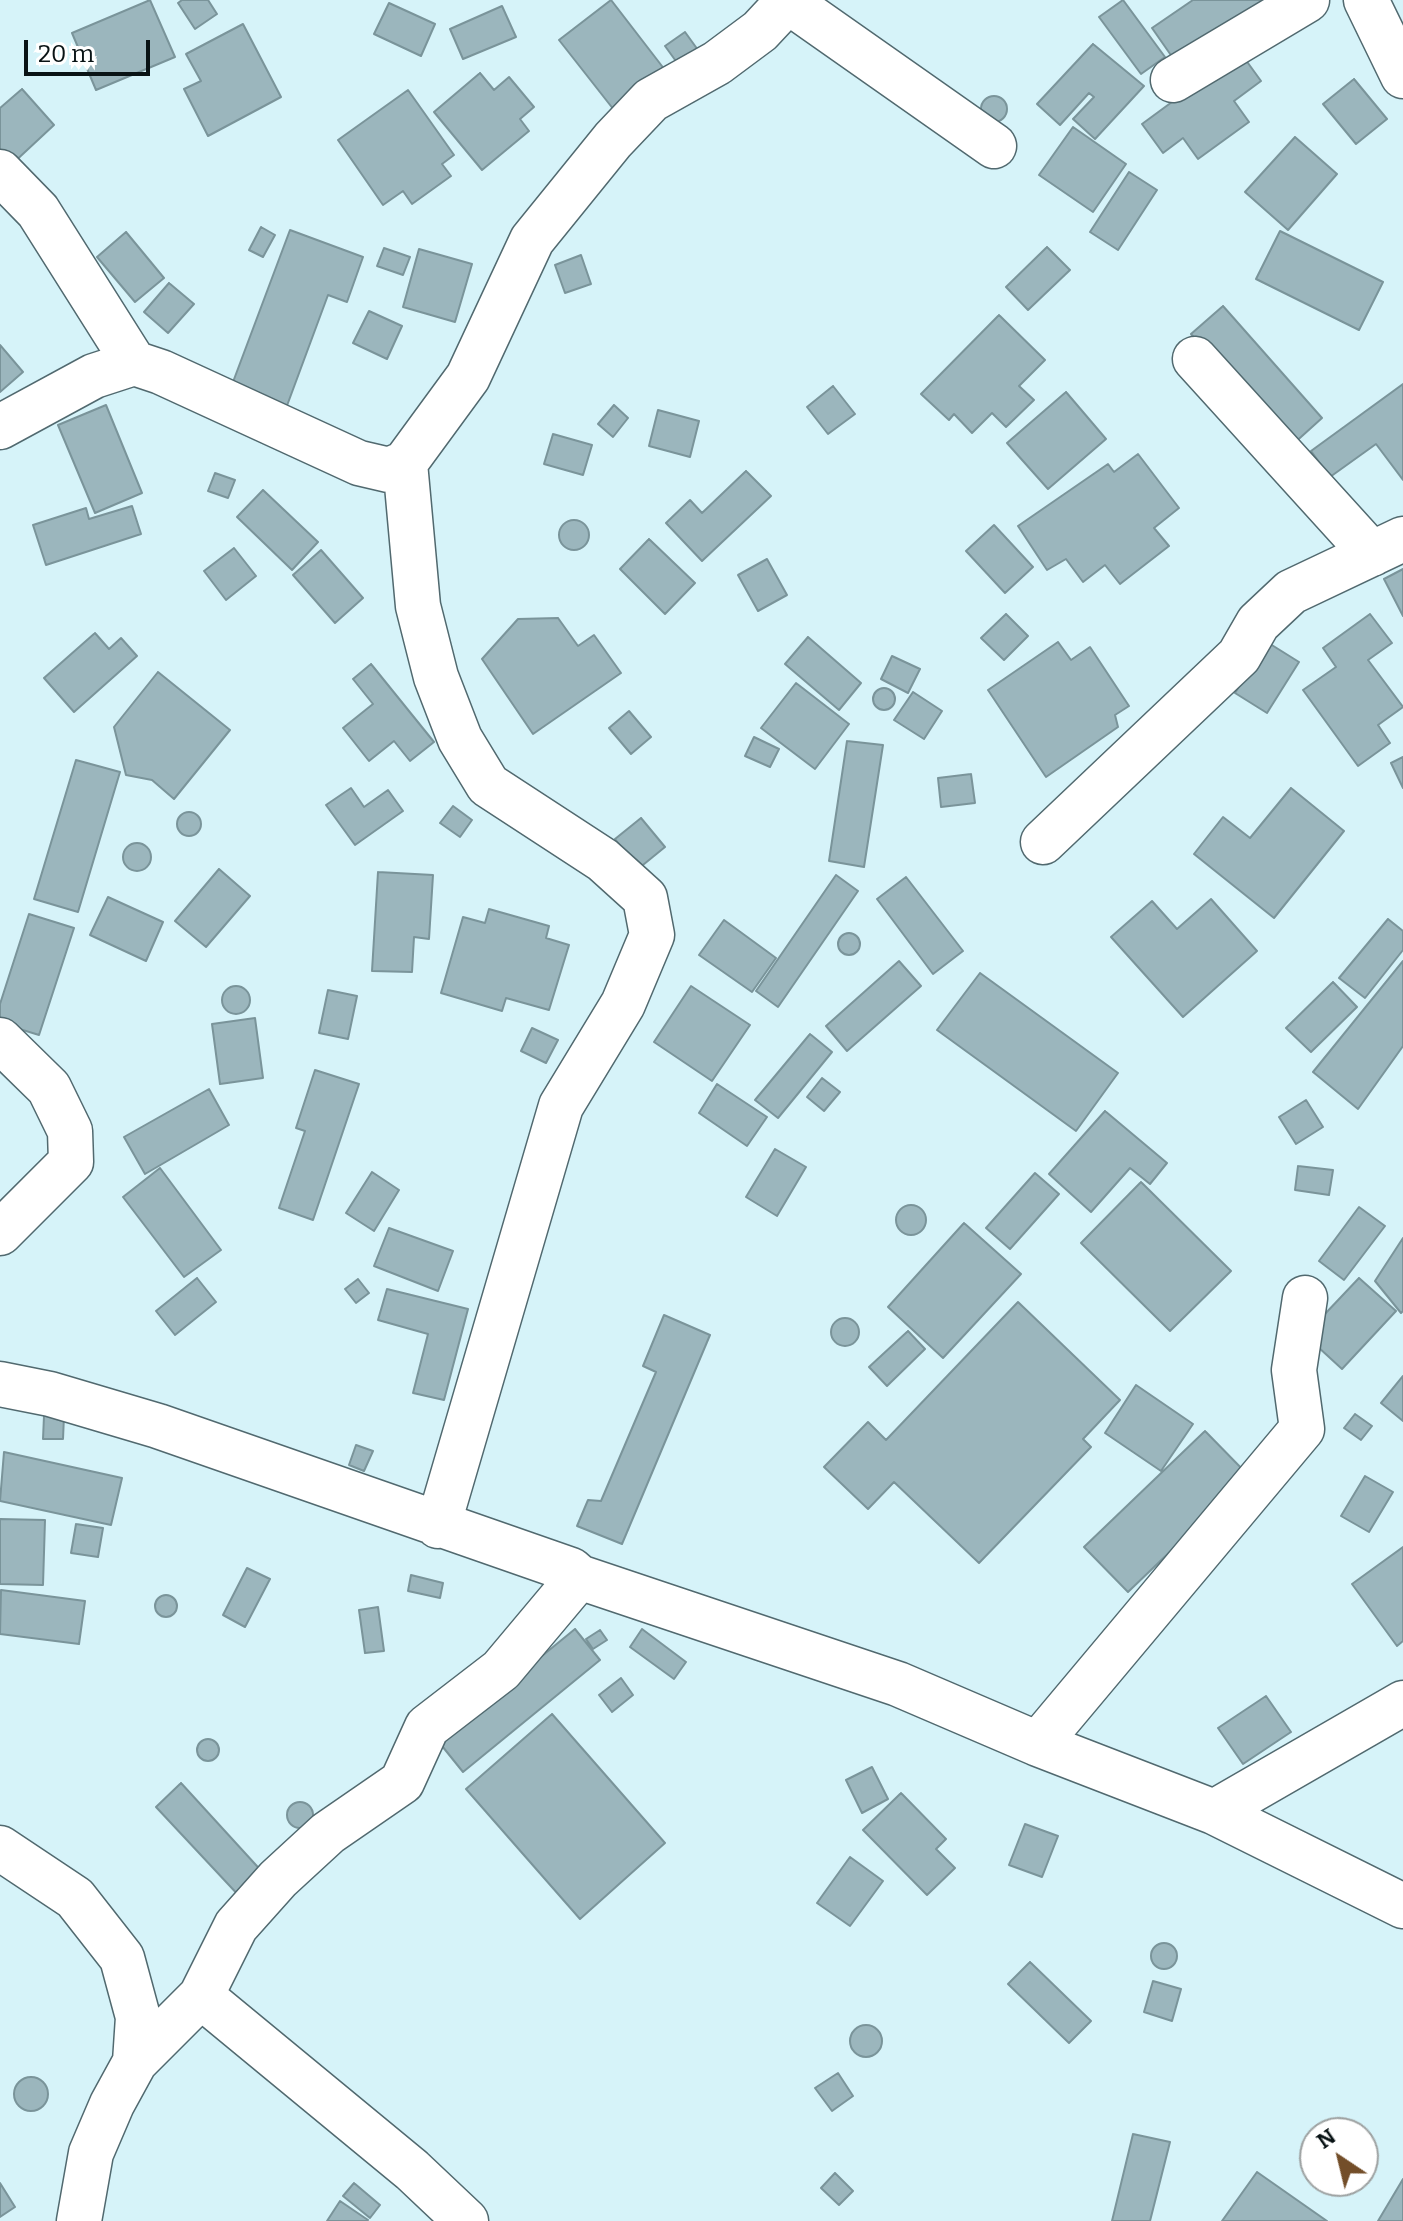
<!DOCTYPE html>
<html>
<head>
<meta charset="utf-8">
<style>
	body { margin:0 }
	#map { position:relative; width:1403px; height:2221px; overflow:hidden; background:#d6f3f9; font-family:Bitter,serif }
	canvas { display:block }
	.north { position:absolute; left:1299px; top:2117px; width:80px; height:80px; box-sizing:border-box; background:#fff; border:2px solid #9da1a1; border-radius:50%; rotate:325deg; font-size:22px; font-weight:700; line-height:32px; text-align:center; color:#091315 }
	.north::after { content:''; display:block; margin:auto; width:28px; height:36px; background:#734e29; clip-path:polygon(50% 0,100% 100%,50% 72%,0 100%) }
	.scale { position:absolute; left:24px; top:40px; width:126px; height:36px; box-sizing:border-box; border:4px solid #091315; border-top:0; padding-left:10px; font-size:24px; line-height:28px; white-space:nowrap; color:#091315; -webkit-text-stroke:6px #fff; paint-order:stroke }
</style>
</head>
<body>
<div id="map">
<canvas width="1403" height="2221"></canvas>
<div class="north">N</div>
<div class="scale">20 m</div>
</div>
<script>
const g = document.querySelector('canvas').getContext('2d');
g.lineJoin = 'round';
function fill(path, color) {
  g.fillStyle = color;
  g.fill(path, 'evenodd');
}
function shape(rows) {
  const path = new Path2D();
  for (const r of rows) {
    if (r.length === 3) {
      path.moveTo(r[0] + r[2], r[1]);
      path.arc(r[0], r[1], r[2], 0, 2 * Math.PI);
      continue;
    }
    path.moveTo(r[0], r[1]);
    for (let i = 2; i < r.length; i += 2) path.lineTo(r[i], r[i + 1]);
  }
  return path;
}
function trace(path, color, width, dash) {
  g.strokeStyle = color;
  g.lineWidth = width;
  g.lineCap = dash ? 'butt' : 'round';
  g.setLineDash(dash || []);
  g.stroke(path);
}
const building = shape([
	[150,0,175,57,96,90,72,33,150,0],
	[182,0,208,0,217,14,195,29,178,3,182,0],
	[611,0,665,70,614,110,559,40,611,0],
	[1123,0,1165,57,1141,74,1099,17,1123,0],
	[1193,0,1265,0,1175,61,1152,28,1193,0],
	[389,3,435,24,421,56,374,34,389,3],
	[502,6,516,37,463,59,450,29,502,6],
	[243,24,281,97,208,136,184,89,201,81,186,54,243,24],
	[685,32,698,50,678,64,665,46,685,32],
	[1093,44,1144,86,1095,139,1073,119,1094,97,1089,93,1060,125,1037,104,1093,44],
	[1240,52,1261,81,1234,101,1249,122,1198,159,1183,138,1163,153,1142,124,1240,52],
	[480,73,494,90,509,77,534,107,520,119,529,131,482,170,434,112,480,73],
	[1354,79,1387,119,1356,144,1323,104,1354,79],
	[22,89,54,125,10,166,0,155,0,108,22,89],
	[408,90,454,155,442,164,451,176,412,204,403,191,383,205,338,140,408,90],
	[994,109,13],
	[1073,127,1126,164,1093,212,1039,175,1073,127],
	[1295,137,1337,174,1288,230,1245,192,1295,137],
	[1129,172,1157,190,1118,250,1090,232,1129,172],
	[261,227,275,235,263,257,249,250,261,227],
	[290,230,363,257,347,302,328,295,285,411,230,390,290,230],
	[1280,231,1383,282,1359,330,1256,279,1280,231],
	[126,232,164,278,135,302,97,257,126,232],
	[1047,247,1070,270,1028,310,1006,287,1047,247],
	[384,248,410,257,403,275,377,266,384,248],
	[419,249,472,264,455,322,403,307,419,249],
	[581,255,591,284,565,293,555,265,581,255],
	[169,283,194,304,168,333,144,312,169,283],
	[1223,306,1322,418,1291,446,1191,334,1223,306],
	[369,311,402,326,387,359,353,343,369,311],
	[999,315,1045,360,1019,386,1034,400,1006,427,992,413,972,433,954,414,949,420,921,394,999,315],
	[0,345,23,372,0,392,0,345],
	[1403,384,1403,480,1376,444,1330,477,1311,451,1403,384],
	[833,386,855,414,828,434,807,407,833,386],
	[1066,392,1106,439,1048,489,1007,443,1066,392],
	[106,405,142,493,95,513,58,425,106,405],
	[614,405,628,418,613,437,598,424,614,405],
	[658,410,699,421,690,457,649,446,658,410],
	[553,434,592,445,583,475,544,464,553,434],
	[1138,454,1179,508,1154,528,1169,546,1120,584,1105,565,1083,582,1066,559,1047,570,1018,526,1108,464,1114,472,1138,454],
	[746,471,771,496,702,561,666,523,690,500,702,513,746,471],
	[215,473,235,480,228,498,208,491,215,473],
	[263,490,318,542,292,570,237,517,263,490],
	[132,506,141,534,46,565,33,525,86,508,89,519,132,506],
	[574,535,15],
	[994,525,1033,567,1005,593,966,551,994,525],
	[649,539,695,583,665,614,620,569,649,539],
	[234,548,256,576,226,600,204,571,234,548],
	[321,550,363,598,335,623,293,575,321,550],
	[767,559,787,595,758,611,738,575,767,559],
	[1403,569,1403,616,1384,579,1403,569],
	[1006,614,1028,636,1004,660,981,638,1006,614],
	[1370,614,1392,643,1368,660,1403,707,1378,725,1390,743,1358,766,1303,690,1336,667,1323,648,1370,614],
	[558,618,578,646,594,635,621,673,533,734,482,659,518,619,558,618],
	[95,633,109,649,121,638,137,656,74,712,44,678,95,633],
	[808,637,861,683,839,710,785,664,808,637],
	[1058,642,1071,660,1090,647,1129,706,1115,715,1118,727,1046,777,988,690,1058,642],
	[1267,642,1299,662,1267,713,1235,693,1267,642],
	[892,656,920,669,908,693,881,679,892,656],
	[371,664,434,742,410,761,394,741,369,761,343,728,373,704,353,679,371,664],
	[158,672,230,730,174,799,152,780,126,775,114,727,158,672],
	[796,683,849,724,815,769,761,728,796,683],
	[884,699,11],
	[913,692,942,711,924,739,894,720,913,692],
	[629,711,651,737,631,754,609,728,629,711],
	[754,737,779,749,770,767,745,756,754,737],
	[847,741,883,745,864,867,829,861,847,741],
	[1403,757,1403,788,1391,763,1403,757],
	[76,760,120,772,78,912,34,899,76,760],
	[971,774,975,803,941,807,938,778,971,774],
	[351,788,364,807,388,790,403,811,355,845,326,805,351,788],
	[1291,788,1344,831,1274,918,1194,854,1223,817,1250,838,1291,788],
	[453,806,472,820,460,837,440,823,453,806],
	[189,824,12],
	[641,818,665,847,638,869,615,839,641,818],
	[137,857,14],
	[219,869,250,896,206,947,175,921,219,869],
	[378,872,433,875,429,939,414,937,412,972,372,971,378,872],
	[836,875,858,891,778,1007,756,991,836,875],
	[906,877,963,951,933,974,877,899,906,877],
	[108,897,163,922,146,961,90,935,108,897],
	[1211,899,1257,951,1183,1017,1111,937,1152,901,1177,929,1211,899],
	[489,909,549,926,546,938,569,945,549,1010,506,998,502,1011,441,993,463,917,485,923,489,909],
	[29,914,74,928,39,1035,0,1023,0,1004,29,914],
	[1388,919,1403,931,1403,950,1365,998,1339,978,1388,919],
	[724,920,776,958,752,992,699,955,724,920],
	[849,944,11],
	[899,961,921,986,847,1051,826,1026,899,961],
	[1403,961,1403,1046,1358,1109,1313,1072,1403,961],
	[980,973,1118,1073,1076,1131,937,1030,980,973],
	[1333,982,1357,1007,1311,1052,1286,1028,1333,982],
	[691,986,750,1025,712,1081,654,1042,691,986],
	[236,1000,14],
	[328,990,357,996,348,1039,319,1033,328,990],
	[255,1018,263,1078,220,1084,212,1024,255,1018],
	[532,1028,558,1040,546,1063,521,1051,532,1028],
	[810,1034,832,1052,778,1118,755,1100,810,1034],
	[315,1070,359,1084,313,1220,279,1208,305,1131,296,1128,315,1070],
	[822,1078,840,1092,824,1111,807,1097,822,1078],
	[717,1084,767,1117,747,1146,699,1113,717,1084],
	[209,1089,229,1125,145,1174,124,1137,209,1089],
	[1306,1100,1323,1127,1296,1144,1279,1117,1306,1100],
	[1105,1111,1167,1163,1150,1184,1130,1168,1091,1212,1049,1174,1105,1111],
	[775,1149,806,1167,777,1216,746,1197,775,1149],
	[1298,1166,1333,1170,1329,1195,1295,1190,1298,1166],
	[160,1168,221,1250,184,1277,123,1197,160,1168],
	[372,1172,399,1190,374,1231,346,1213,372,1172],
	[1035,1173,1059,1194,1010,1249,986,1228,1035,1173],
	[1141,1182,1231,1271,1170,1331,1081,1243,1141,1182],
	[911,1220,15],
	[1359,1207,1385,1226,1344,1280,1319,1261,1359,1207],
	[964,1223,1021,1274,943,1358,888,1307,964,1223],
	[389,1228,453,1251,438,1291,374,1266,389,1228],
	[1403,1238,1403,1311,1401,1313,1375,1281,1403,1238],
	[197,1278,216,1302,175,1335,156,1311,197,1278],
	[1359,1278,1396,1311,1342,1369,1305,1335,1359,1278],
	[358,1279,369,1293,356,1303,345,1289,358,1279],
	[387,1289,468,1309,444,1400,413,1393,428,1334,378,1320,387,1289],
	[1018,1302,1120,1400,1083,1439,1091,1447,979,1563,894,1482,868,1509,824,1467,868,1422,886,1440,1018,1302],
	[664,1315,710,1335,622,1544,577,1526,588,1500,601,1501,656,1372,643,1366,664,1315],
	[845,1332,14],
	[908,1331,925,1349,887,1386,869,1367,908,1331],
	[1403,1376,1403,1421,1381,1403,1403,1376],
	[1136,1385,1193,1424,1161,1471,1105,1433,1136,1385],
	[1355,1414,1372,1426,1361,1440,1344,1428,1355,1414],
	[44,1416,64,1416,63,1439,43,1439,44,1416],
	[1205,1431,1249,1476,1128,1592,1084,1547,1205,1431],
	[356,1445,373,1451,364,1471,349,1465,356,1445],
	[4,1452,122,1478,111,1525,0,1501,4,1452],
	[1365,1476,1393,1492,1369,1532,1341,1516,1365,1476],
	[0,1519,45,1520,43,1585,0,1584,0,1519],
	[76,1524,103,1528,98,1557,71,1553,76,1524],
	[1403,1547,1403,1641,1397,1646,1352,1584,1403,1547],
	[247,1568,270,1579,245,1627,223,1615,247,1568],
	[411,1575,443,1583,440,1598,408,1591,411,1575],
	[1,1590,85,1601,79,1644,0,1634,1,1590],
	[166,1606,11],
	[378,1607,384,1651,365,1653,359,1610,378,1607],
	[575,1629,600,1660,463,1772,438,1741,575,1629],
	[642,1629,686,1662,674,1679,630,1647,642,1629],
	[600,1630,607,1640,593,1649,586,1639,600,1630],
	[621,1678,633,1695,612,1712,599,1695,621,1678],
	[1266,1696,1291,1732,1243,1764,1218,1728,1266,1696],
	[552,1714,665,1843,580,1919,466,1789,552,1714],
	[208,1750,11],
	[872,1767,888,1799,862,1813,846,1780,872,1767],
	[181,1783,266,1876,242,1899,156,1807,181,1783],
	[901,1793,946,1839,936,1849,955,1868,927,1895,863,1830,901,1793],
	[300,1815,13],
	[1025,1824,1058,1836,1042,1877,1009,1865,1025,1824],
	[850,1857,883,1881,850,1926,817,1903,850,1857],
	[1164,1956,13],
	[1030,1962,1091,2021,1069,2043,1008,1984,1030,1962],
	[1153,1981,1181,1989,1172,2021,1144,2012,1153,1981],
	[866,2041,16],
	[838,2073,853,2096,832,2111,815,2088,838,2073],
	[31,2094,17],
	[1133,2134,1170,2142,1150,2221,1112,2221,1133,2134],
	[1257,2172,1327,2221,1222,2221,1257,2172],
	[835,2173,853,2191,839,2205,821,2188,835,2173],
	[1403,2179,1403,2221,1378,2221,1403,2179],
	[0,2183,15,2207,0,2217,0,2183],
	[354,2183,380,2205,370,2218,343,2196,354,2183],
	[340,2201,368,2220,367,2221,327,2221,340,2201]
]);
const minor = shape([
	[1366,0,1403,76],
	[789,2,994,146],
	[1173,80,1307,0],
	[0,172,38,211,134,363],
	[1195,359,1372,554],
	[0,427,94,376,134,363,161,372,359,463,389,470,405,463,468,377,532,240,613,140,651,100,717,63,760,31,789,0],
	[405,463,418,606,436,677,460,739,488,785,603,860,645,898,652,935,623,1004,561,1106,438,1526],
	[1043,842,1239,656,1258,623,1291,592,1403,539],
	[0,1040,49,1088,70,1131,71,1162,0,1233],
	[0,1384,50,1394,158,1426,571,1570,579,1577,898,1684,1038,1744,1214,1812,1403,1906],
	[1038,1744,1302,1429,1294,1370,1305,1298],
	[1214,1812,1403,1703],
	[0,1848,75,1898,122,1958,138,2017,135,2062],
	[201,1996,412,2170,466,2221],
	[79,2221,91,2153,112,2104,135,2062,201,1996,236,1926,278,1879,328,1833,402,1782,427,1727,501,1670,579,1577]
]);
fill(building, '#9bb6bd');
trace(building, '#7a949a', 2);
trace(minor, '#51696f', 47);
trace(minor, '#fff', 44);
</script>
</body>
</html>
